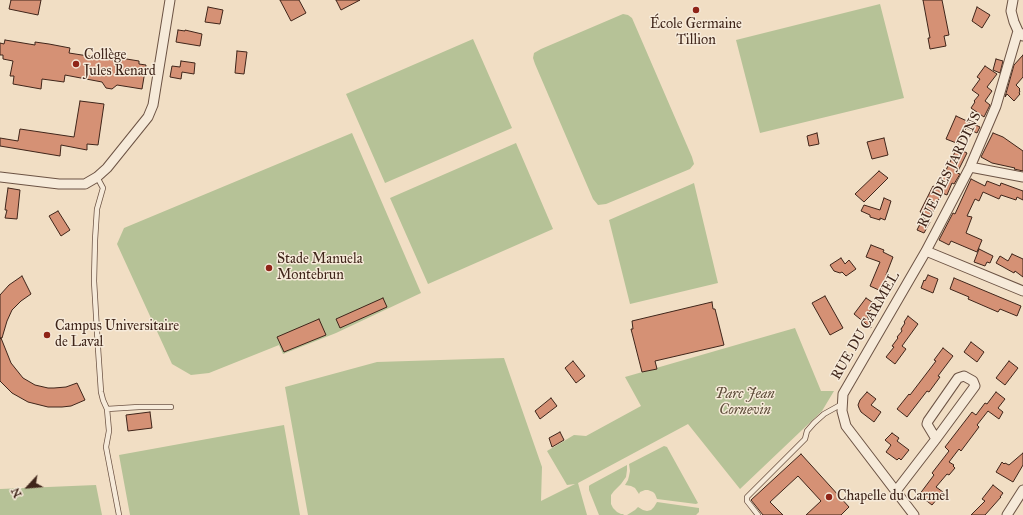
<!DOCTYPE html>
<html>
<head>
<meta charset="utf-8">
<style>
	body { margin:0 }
	#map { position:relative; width:1023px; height:515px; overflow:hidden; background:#f1dec4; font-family:"IM FELL Great Primer",serif }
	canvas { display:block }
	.north { position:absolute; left:8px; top:467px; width:40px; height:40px; -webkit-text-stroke:3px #f6ead9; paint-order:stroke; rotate:244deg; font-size:11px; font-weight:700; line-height:16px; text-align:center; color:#3f251a }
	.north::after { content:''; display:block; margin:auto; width:14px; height:18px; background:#3f251a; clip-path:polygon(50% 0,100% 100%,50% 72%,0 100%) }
</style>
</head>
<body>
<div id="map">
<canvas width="1023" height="515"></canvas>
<div class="north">N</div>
</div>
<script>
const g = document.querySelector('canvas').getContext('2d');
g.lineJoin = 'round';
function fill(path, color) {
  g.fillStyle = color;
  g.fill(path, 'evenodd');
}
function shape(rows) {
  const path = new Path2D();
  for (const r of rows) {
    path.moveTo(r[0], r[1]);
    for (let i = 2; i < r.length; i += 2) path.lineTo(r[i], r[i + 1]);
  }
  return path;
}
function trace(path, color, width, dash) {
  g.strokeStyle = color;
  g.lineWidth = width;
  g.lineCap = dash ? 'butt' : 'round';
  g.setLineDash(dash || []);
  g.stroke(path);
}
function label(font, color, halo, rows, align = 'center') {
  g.font = font + ' "IM FELL Great Primer",serif';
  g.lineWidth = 3;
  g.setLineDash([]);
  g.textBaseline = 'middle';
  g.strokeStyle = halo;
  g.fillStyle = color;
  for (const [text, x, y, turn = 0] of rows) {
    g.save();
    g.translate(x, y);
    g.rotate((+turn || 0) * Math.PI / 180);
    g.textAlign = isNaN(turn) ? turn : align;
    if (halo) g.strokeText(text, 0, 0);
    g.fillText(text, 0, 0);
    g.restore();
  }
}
const green = shape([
	[880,4,904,98,760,133,736,40],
	[623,14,628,15,632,18,692,157,694,164,690,169,606,204,598,205,593,199,535,64,533,58,534,53,541,49],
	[473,39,512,128,385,183,346,94],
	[352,133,421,293,336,333,283,354,279,345,209,373,191,375,172,364,117,244,124,228],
	[516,143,553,229,428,284,390,198],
	[694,183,718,283,630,304,609,220],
	[795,328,821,391,834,391,822,411,740,489,688,424,578,483,587,515,308,515,285,387,377,362,504,358,542,467,541,501,575,484,567,485,547,451,574,435,586,436,641,406,625,377],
	[284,425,300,515,130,515,119,455],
	[664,446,667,447,698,503,696,504,657,499,655,494,653,492,648,490,645,490,640,492,639,494,635,488,631,486,625,485,628,480,629,476,630,471,629,464],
	[627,465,627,470,626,477,621,484,614,491,611,495,611,504,613,508,617,512,621,514,624,514,623,515,599,515,589,490,589,486,590,485],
	[96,485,102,515,0,515,0,489],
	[657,502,699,508,699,512,696,515,627,515,635,510,638,507,643,510,647,511,651,510,654,507]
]);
const building = shape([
	[11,0,41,0,38,15,9,9,11,0],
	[280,0,299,0,306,13,291,21,280,0],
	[336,0,360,0,341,10,336,0],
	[923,0,942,0,949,35,944,36,946,46,930,49,928,38,930,38,923,0],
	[208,7,223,10,220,24,205,22,208,7],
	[977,7,990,15,982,28,972,21,977,7],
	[178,30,185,31,185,30,202,34,200,46,176,42,178,30],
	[5,40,35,45,35,42,49,44,70,48,69,53,114,60,114,57,139,61,139,64,146,65,142,89,117,85,112,89,106,88,102,82,65,75,64,82,42,79,41,89,13,84,14,76,10,76,13,61,3,59,3,55,0,55,0,43,4,44,5,40],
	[237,51,247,52,244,74,235,73,237,51],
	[1023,55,1023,77,1016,85,1020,89,1019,90,1020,91,1019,93,1020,94,1014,101,1007,94,1005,97,1014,65,1023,55],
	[996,59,1003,61,1000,73,993,70,996,59],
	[181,61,195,63,194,74,182,72,181,79,170,77,172,66,180,67,181,61],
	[985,66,997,74,987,87,992,91,985,101,990,105,984,117,971,108,975,102,974,101,979,95,972,90,980,79,977,77,985,66],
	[80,101,104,104,98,145,87,144,87,150,61,145,60,156,0,146,0,138,18,141,20,129,74,137,80,101],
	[956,116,980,127,977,133,966,128,959,144,946,139,956,116],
	[817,133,819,144,809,146,807,136,817,133],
	[993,133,1003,137,1023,151,1023,171,1014,169,1015,168,992,163,981,157,993,133],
	[884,138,888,155,872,159,867,142,884,138],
	[957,148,967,153,957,173,960,174,954,184,952,183,947,195,942,193,930,217,920,212,933,186,937,188,957,148],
	[879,171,888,178,864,202,855,194,879,171],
	[971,179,985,186,987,181,1000,186,1001,183,1023,191,1023,200,1017,197,1016,200,1001,195,999,199,983,192,979,201,975,199,967,216,972,217,966,233,982,240,977,252,951,241,949,245,939,240,953,213,955,214,971,179],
	[8,188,20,190,17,219,5,218,7,210,5,210,6,202,8,188],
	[884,198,891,201,885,220,880,218,880,220,870,217,870,215,861,211,864,205,880,210,884,198],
	[58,211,70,230,61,236,49,216,58,211],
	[923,218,930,222,924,233,917,230,923,218],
	[871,245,884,250,883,252,893,257,886,275,888,276,881,291,870,286,880,262,866,257,871,245],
	[979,249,993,256,990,263,987,262,985,266,974,262,979,249],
	[1012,254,1023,259,1023,277,1015,271,1014,273,996,263,1000,256,1008,261,1012,254],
	[841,258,845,264,849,260,856,269,846,276,842,272,840,273,834,271,830,265,841,258],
	[928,275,938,279,933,293,921,288,924,280,925,281,928,275],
	[22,276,31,294,21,301,12,310,7,321,2,338,0,338,0,295,9,285,22,276],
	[954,278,1021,306,1017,316,1000,309,998,312,968,299,969,297,950,289,954,278],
	[825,296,843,328,830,335,812,303,825,296],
	[383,298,387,307,340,328,336,319,383,298],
	[866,298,875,304,867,315,871,328,854,314,866,298],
	[712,302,713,309,715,309,724,345,655,361,657,369,642,372,631,329,633,329,632,321,712,302],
	[908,316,918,324,902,346,906,349,895,364,886,357,894,347,892,346,898,338,897,337,902,331,901,329,905,323,904,322,908,316],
	[319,319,326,335,284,352,277,337,319,319],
	[1,338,11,363,23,378,35,385,48,388,54,388,66,387,77,383,85,400,71,406,62,407,48,407,28,402,12,393,0,381,0,339,1,338],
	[971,342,984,352,977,362,964,352,971,342],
	[943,348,953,356,938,376,940,377,929,392,927,391,907,417,897,409,909,394,910,395,936,361,934,360,943,348],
	[573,361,585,376,576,383,565,368,573,361],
	[1009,361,1018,368,1005,385,996,378,1009,361],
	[867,392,876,399,871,405,881,412,874,422,861,412,859,408,858,405,860,400,867,392],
	[996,392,1005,399,998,408,1003,412,999,419,988,411,977,425,979,427,961,451,959,449,949,462,954,465,953,466,955,468,949,475,947,474,936,487,943,492,932,505,919,495,934,475,932,473,949,451,945,447,972,412,976,415,985,403,987,404,996,392],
	[551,398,557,406,540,419,535,411,551,398],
	[150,412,152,428,128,431,126,415,150,412],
	[560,432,564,440,552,447,549,438,560,432],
	[892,433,899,438,897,441,909,450,901,460,899,458,897,460,886,452,891,445,885,440,892,433],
	[1023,453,1023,465,1013,482,996,472,1002,462,1004,464,1005,463,1009,465,1023,453],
	[801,454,849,507,841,515,806,515,821,501,798,476,770,502,783,515,763,515,751,500,801,454],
	[993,485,1003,493,1000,497,1001,497,985,515,971,515,985,501,982,499,993,485]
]);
const service = shape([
	[97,177,103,188,97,209,95,240,94,281,98,348,101,392,103,400,107,409,109,431,106,447,119,515],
	[107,409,139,407,171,407],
	[758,515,747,501,747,497,805,439,807,431,814,423,824,414,842,404]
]);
const minor = shape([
	[1013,0,1011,11,1014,22,1018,31,1023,36],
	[970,167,1023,177],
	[0,177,59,184,85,184,97,177,107,168,148,117,153,105,170,0],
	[926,251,1023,291],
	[896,491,936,439,975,386,973,381,964,376,958,378,928,421,927,424,936,439],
	[914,515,846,426,842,411,843,394,926,251,970,167,996,106,1018,31],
	[1007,515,1023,490]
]);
const markers = [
	[696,10,4,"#8f2418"],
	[76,64,4,"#8f2418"],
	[269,268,4,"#8f2418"],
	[47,335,4,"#8f2418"],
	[829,497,4,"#8f2418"]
];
const poiNames = [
	["École Germaine",696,25,"center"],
	["Tillion",696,41,"center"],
	["Collège",84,56],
	["Jules Renard",84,72],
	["Stade Manuela",277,260],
	["Montebrun",277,276],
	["Campus Universitaire",55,327],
	["de Laval",55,343],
	["Chapelle du Carmel",837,497]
];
const streetNames = [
	["RUE DES JARDINS",950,170,-64],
	["RUE DU CARMEL",866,326,-60]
];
const parkNames = [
	["Parc Jean",745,395],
	["Cornevin",745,411]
];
fill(green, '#b6c297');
fill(building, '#d59175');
trace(building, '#3f251a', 1);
trace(service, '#6c5344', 6);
trace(minor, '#6c5344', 11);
trace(service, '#f6ead9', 4.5);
trace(minor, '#f6ead9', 9);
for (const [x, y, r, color] of markers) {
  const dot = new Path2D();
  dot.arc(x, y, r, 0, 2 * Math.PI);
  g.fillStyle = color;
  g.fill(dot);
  trace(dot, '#f6ead9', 1.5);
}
label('14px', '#3f251a', '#f6ead9', poiNames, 'left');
label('14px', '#3f251a', '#f6ead9', streetNames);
label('italic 14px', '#5d4c39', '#f6ead9', parkNames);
</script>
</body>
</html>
